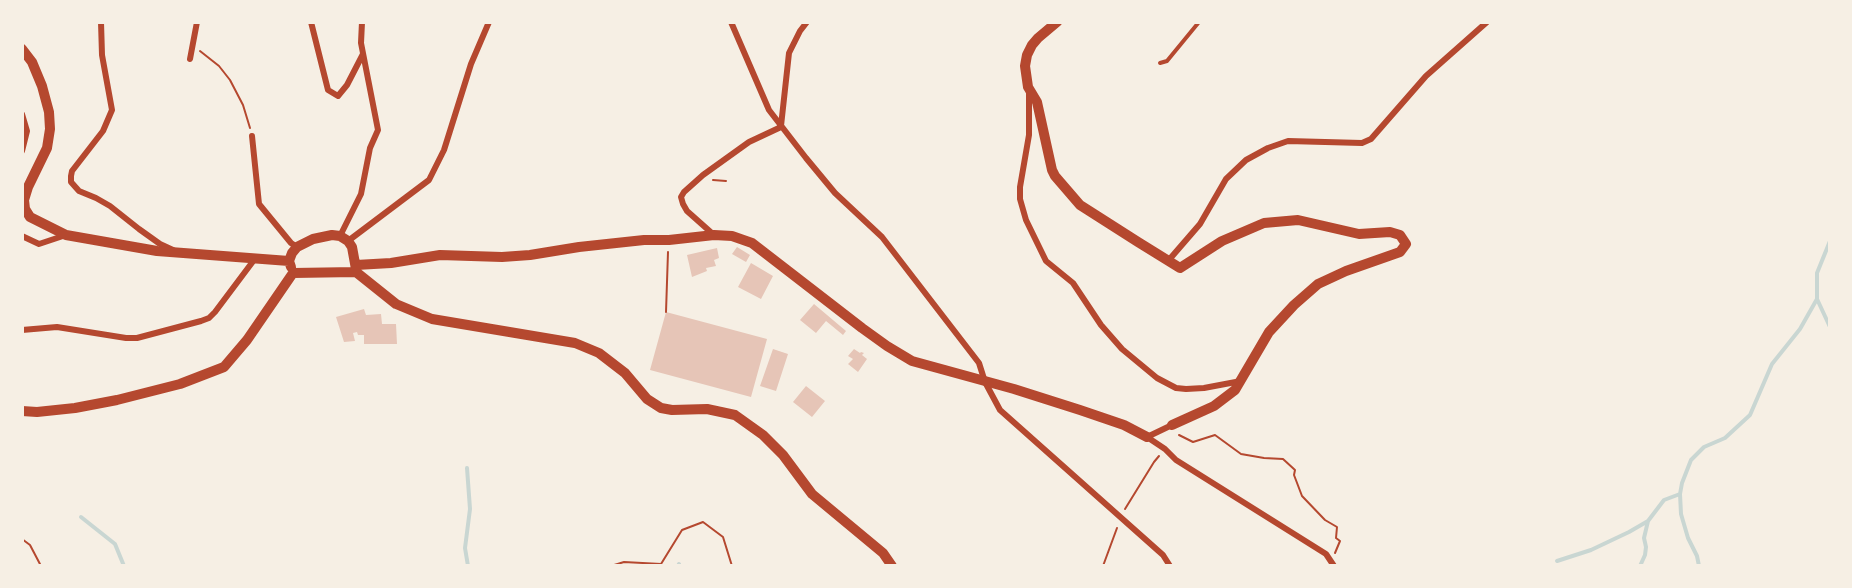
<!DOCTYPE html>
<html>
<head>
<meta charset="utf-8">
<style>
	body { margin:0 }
	#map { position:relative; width:1852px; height:588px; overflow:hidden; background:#f6efe4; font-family:Manrope,sans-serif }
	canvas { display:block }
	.frame { position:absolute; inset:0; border:24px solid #f6efe4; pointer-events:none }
</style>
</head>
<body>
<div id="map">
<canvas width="1852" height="588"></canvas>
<div class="frame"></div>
</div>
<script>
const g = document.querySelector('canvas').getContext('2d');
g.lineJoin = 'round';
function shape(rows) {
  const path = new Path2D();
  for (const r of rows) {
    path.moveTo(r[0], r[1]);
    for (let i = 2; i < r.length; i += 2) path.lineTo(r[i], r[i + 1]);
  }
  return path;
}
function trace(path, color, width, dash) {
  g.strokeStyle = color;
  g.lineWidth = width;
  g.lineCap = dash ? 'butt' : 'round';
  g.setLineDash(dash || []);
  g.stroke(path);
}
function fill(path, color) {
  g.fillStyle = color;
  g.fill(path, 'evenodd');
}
const stream = shape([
	[1817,299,1830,327],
	[467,468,470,509,465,548,468,566],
	[81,517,115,544,124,566],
	[1557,561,1591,550,1629,532,1648,521,1664,500,1680,494],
	[678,566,679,564],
	[1640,566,1645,555,1646,547,1644,538,1648,521],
	[1699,566,1697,556,1688,538,1681,514,1680,494,1682,483,1691,460,1704,447,1725,438,1750,415,1772,364,1800,329,1817,299,1817,273,1830,241]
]);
const building = shape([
	[737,247,750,255,746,262,732,254],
	[717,248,719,258,714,260,716,266,706,268,707,271,692,277,687,255],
	[751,263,773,276,761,299,738,287],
	[814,304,846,331,843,335,826,321,816,333,800,320],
	[364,309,366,315,381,314,382,324,396,324,397,344,364,344,364,335,358,335,357,332,353,333,355,341,344,342,336,317],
	[666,312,767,339,751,397,650,370],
	[773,349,788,354,776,391,760,386],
	[854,349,860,353,861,352,864,353,862,355,867,359,858,372,848,364,853,359,848,356],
	[806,386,825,401,812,417,793,402]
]);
const path = shape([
	[200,51,219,66,230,80,243,105,250,128],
	[713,180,726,181],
	[666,312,668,252],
	[1179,435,1193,442,1215,435,1241,454,1264,458,1283,459,1295,470,1294,475,1302,496,1325,520,1337,527,1336,538,1340,541,1335,553],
	[1125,509,1154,462,1159,456],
	[22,539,30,545,41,566],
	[611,566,624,562,661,564,682,530,703,522,723,537,732,566],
	[1103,566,1117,528]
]);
const service = shape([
	[1160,63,1167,61,1199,22]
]);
const minor = shape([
	[101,22,102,55,112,110,103,131,72,171,71,176,71,182,79,191,96,198,110,206,139,229,160,244,173,250],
	[311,22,328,90,338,96,347,85,363,54],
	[731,22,769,110,806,158,835,193,882,237,979,363,985,382,1000,410,1163,555,1170,566],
	[190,59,197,22],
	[1029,93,1029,135,1020,187,1020,199,1026,220,1046,261,1073,283,1101,325,1122,349,1157,378,1176,388,1186,389,1204,388,1241,381],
	[22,114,27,131,22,151],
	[781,126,789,53,800,31,807,22],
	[252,136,259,204,291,243,297,247],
	[714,235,687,211,683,204,681,197,684,192,703,175,749,142,781,127],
	[22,236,39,244,66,235],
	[340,236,361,194,370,148,378,130,361,43,362,22],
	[348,241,429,180,444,150,471,64,489,22],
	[1168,261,1200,224,1226,179,1246,160,1268,148,1288,141,1362,143,1371,139,1426,76,1487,22],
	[22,330,57,327,126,338,137,338,201,321,209,318,215,312,254,260],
	[1172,425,1147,437,1165,449,1176,460,1326,554,1334,566]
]);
const tertiary = shape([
	[1057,22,1038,38,1032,45,1027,55,1025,66,1028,87,1037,102,1052,170,1055,176,1080,205,1138,242,1180,268,1222,241,1264,223,1298,220,1359,234,1390,232,1400,235,1406,244,1400,252,1346,271,1318,284,1294,305,1269,332,1235,390,1214,406,1172,425],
	[22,49,32,62,42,86,49,112,50,129,47,148,28,187,24,200,25,209,30,217,66,235,157,251,289,261],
	[356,265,391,263,440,255,502,257,530,255,579,247,644,240,669,240,714,235,732,236,752,243,862,328,887,346,912,361,1014,389,1080,410,1124,425,1147,437],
	[291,267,289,261,292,253,297,247,313,239,332,235,340,236,348,241,352,247,356,269],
	[356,272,396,304,432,319,575,343,599,353,625,373,647,399,661,408,672,410,707,409,735,415,763,435,783,455,812,494,883,553,892,566],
	[293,273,356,272],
	[22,411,37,412,75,408,117,400,180,384,224,367,247,340,293,273]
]);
trace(stream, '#c9d6d2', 4);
fill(building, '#e6c5b7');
trace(path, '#b5482f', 2);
trace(service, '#b5482f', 4);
trace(minor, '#b5482f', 6);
trace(tertiary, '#b5482f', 10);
</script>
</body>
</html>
